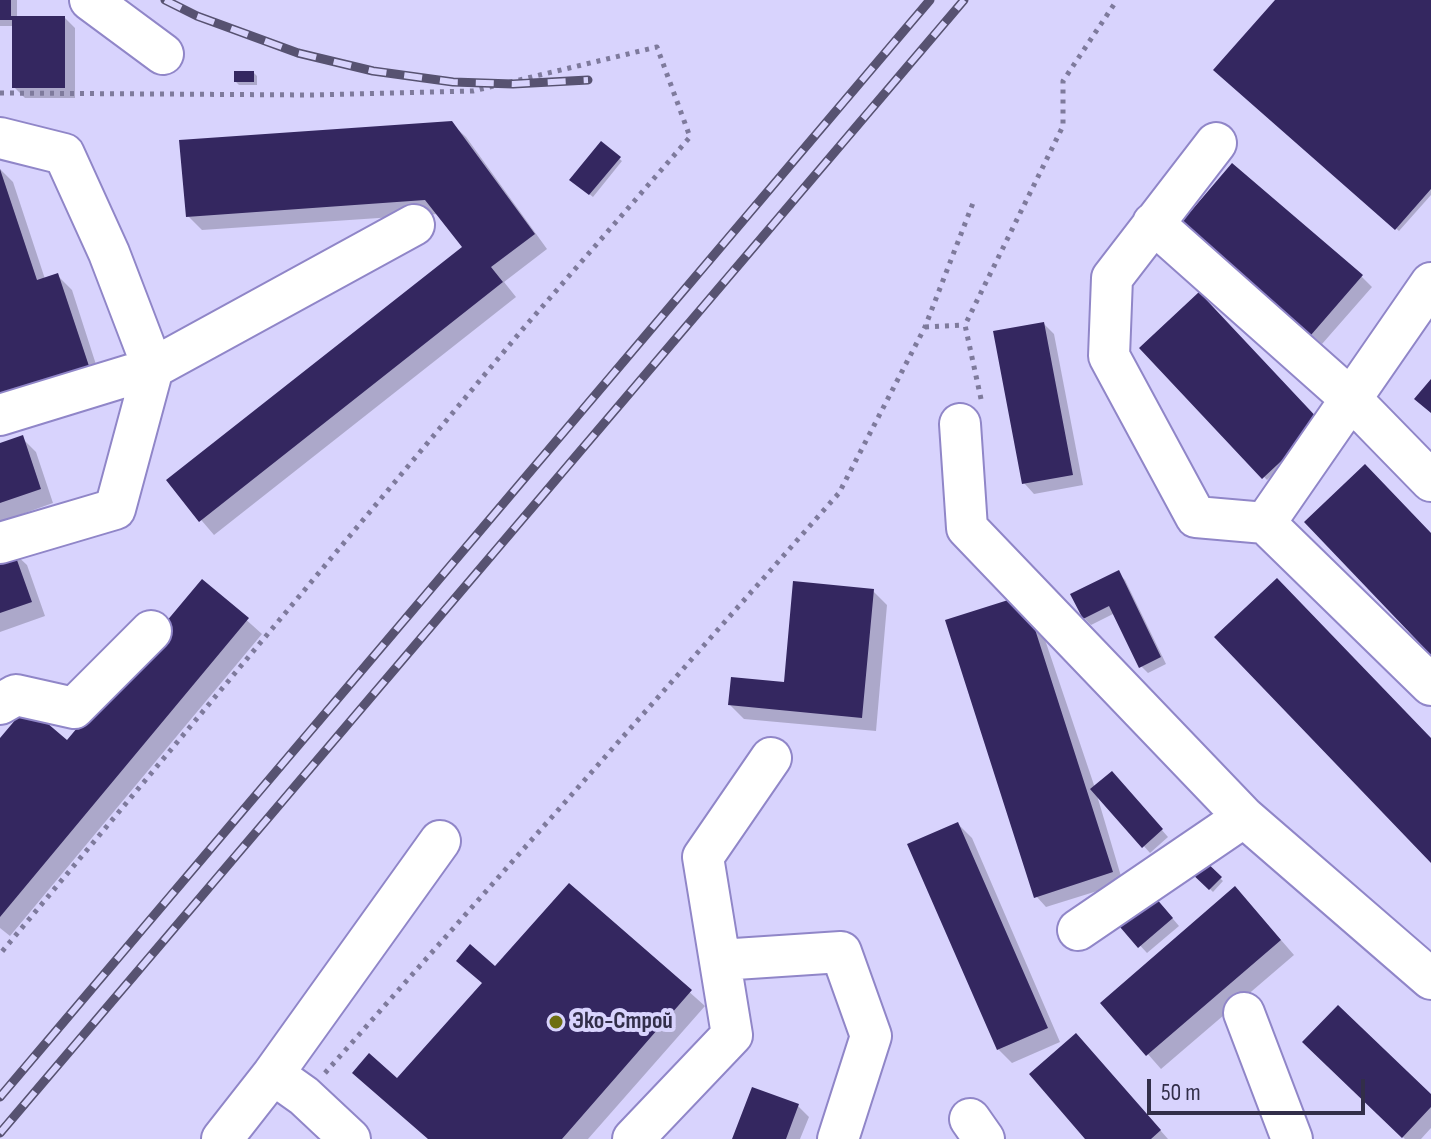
<!DOCTYPE html>
<html>
<head>
<meta charset="utf-8">
<style>
	body { margin:0 }
	#map { position:relative; width:1431px; height:1139px; overflow:hidden; background:#d8d3fd; font-family:"Sofia Sans Condensed",sans-serif }
	canvas { display:block }
	.scale { position:absolute; left:1147px; top:1079px; width:218px; height:36px; box-sizing:border-box; border:4px solid #322e49; border-top:0; padding-left:10px; font-size:24px; line-height:28px; white-space:nowrap; color:#322e49; -webkit-text-stroke:6px #d8d3fd; paint-order:stroke }
</style>
</head>
<body>
<div id="map">
<canvas width="1431" height="1139"></canvas>
<div class="scale">50 m</div>
</div>
<script>
const g = document.querySelector('canvas').getContext('2d');
g.lineJoin = 'round';
function fill(path, color) {
  g.fillStyle = color;
  g.fill(path, 'evenodd');
}
function shape(rows) {
  const path = new Path2D();
  for (const r of rows) {
    path.moveTo(r[0], r[1]);
    for (let i = 2; i < r.length; i += 2) path.lineTo(r[i], r[i + 1]);
  }
  return path;
}
function trace(path, color, width, dash) {
  g.strokeStyle = color;
  g.lineWidth = width;
  g.lineCap = dash ? 'butt' : 'round';
  g.setLineDash(dash || []);
  g.stroke(path);
}
function label(font, color, halo, rows, align = 'center') {
  g.font = font + ' "Sofia Sans Condensed",sans-serif';
  g.lineWidth = 8;
  g.setLineDash([]);
  g.textBaseline = 'middle';
  g.strokeStyle = halo;
  g.fillStyle = color;
  for (const [text, x, y, turn = 0] of rows) {
    g.save();
    g.translate(x, y);
    g.rotate((+turn || 0) * Math.PI / 180);
    g.textAlign = isNaN(turn) ? turn : align;
    if (halo) g.strokeText(text, 0, 0);
    g.fillText(text, 0, 0);
    g.restore();
  }
}
const shadow = shape([
	[0,0,17,0,17,18,65,18,75,28,75,98,25,98,14,87,14,26,0,26],
	[1277,0,1431,0,1431,195,1399,231,1216,70],
	[254,73,257,76,257,85,239,85,236,82],
	[451,123,466,137,547,249,504,282,516,297,214,535,168,481,464,247,438,214,202,230,188,216],
	[601,144,622,161,593,197,572,180],
	[0,169,13,182,45,279,57,275,72,290,101,380,0,413],
	[1193,234,1361,276,1372,287,1322,344],
	[1044,324,1054,334,1083,485,1034,494,1024,483],
	[1142,348,1324,427,1267,480],
	[22,438,36,452,53,503,0,522,0,446],
	[12,551,27,565,45,616,0,632,0,556],
	[1118,573,1125,580,1166,664,1148,673,1141,666,1115,613,1091,625,1084,618],
	[203,581,262,634,10,936,0,928,0,741,68,743],
	[873,591,887,605,876,731,744,719,730,705,786,684],
	[1034,607,1095,788,1118,780,1168,837,1150,853,1096,792,1123,883,1046,907,1036,896,948,621],
	[958,824,972,838,1060,1042,1012,1063,998,1049],
	[1201,860,1223,881,1213,892,1191,870],
	[569,885,705,1006,588,1139,429,1139,398,1081],
	[1249,903,1294,955,1161,1069,1103,1003],
	[1162,906,1179,926,1147,953,1123,927],
	[1305,1042,1431,1097,1431,1128,1421,1139,1405,1139],
	[1086,1046,1168,1139,1088,1139],
	[798,1106,809,1117,800,1139,734,1139]
]);
const building = shape([
	[0,0,11,0,11,16,65,16,65,88,12,88,12,20,0,20],
	[1275,0,1431,0,1431,189,1395,230,1213,70],
	[234,71,254,71,254,82,234,82],
	[452,121,535,234,491,267,503,282,199,522,166,480,462,247,425,200,186,217,179,140],
	[601,141,621,157,589,195,569,180],
	[1232,163,1363,275,1311,335,1180,224],
	[0,169,37,280,58,273,89,366,0,395],
	[1199,292,1322,423,1262,479,1139,348],
	[1044,322,1073,475,1022,484,993,331],
	[1431,379,1431,413,1414,399],
	[23,435,41,489,0,503,0,443],
	[1365,464,1431,533,1431,655,1304,522],
	[13,549,32,602,0,613,0,554],
	[1119,570,1161,657,1139,668,1109,606,1083,619,1070,594],
	[1277,578,1431,738,1431,863,1214,637],
	[202,579,249,618,0,917,0,738,27,706,67,740],
	[793,581,874,589,862,718,728,705,731,677,784,682],
	[1024,595,1113,872,1034,898,945,620],
	[1112,771,1163,829,1142,848,1090,789],
	[958,822,1048,1028,997,1050,907,844],
	[1201,857,1222,877,1209,890,1188,870],
	[569,883,692,990,562,1139,428,1139,352,1073,369,1053,397,1078,482,983,456,961,470,944,495,966],
	[1235,886,1281,940,1146,1056,1100,1003],
	[1155,897,1173,918,1138,948,1120,927],
	[1338,1005,1431,1094,1431,1107,1402,1138,1302,1042],
	[1076,1033,1161,1130,1151,1139,1085,1139,1029,1074],
	[752,1087,799,1104,786,1139,732,1139]
]);
const path = shape([
	[0,93,311,95,473,91,657,47,690,137,522,330,0,954],
	[925,327,965,325],
	[981,399,965,325,1063,126,1063,81,1117,0],
	[325,1073,839,493,925,327,973,203]
]);
const minor = shape([
	[90,0,163,54],
	[0,138,64,154,109,253,153,368,115,509,0,543],
	[1216,143,1112,278,1109,356,1196,517,1265,523,1431,283],
	[1153,223,1351,399,1431,481],
	[0,415,153,368,414,225],
	[960,424,967,528,1244,817,1431,979],
	[1265,523,1431,685],
	[0,704,16,695,74,708,151,631],
	[1078,930,1244,817],
	[720,960,841,952,871,1036,838,1139],
	[1244,1013,1292,1139],
	[970,1119,984,1139],
	[222,1139,273,1074],
	[350,1139,304,1096,273,1074,440,841],
	[633,1139,732,1035,703,857,771,758]
]);
const rail = shape([
	[165,0,197,16,298,53,373,71,453,82,513,84,588,80],
	[0,1097,930,0],
	[0,1133,964,0]
]);
const markers = [
	[556,1022,8,"#6d6e11"]
];
const poiNames = [
	["Эко-Строй",572,1022]
];
fill(shadow, '#0003');
fill(building, '#342760');
trace(minor, '#9086c8', 44);
trace(path, '#7e7a9c', 5, [4, 6]);
trace(minor, '#fff', 40);
trace(rail, '#575271', 9);
trace(rail, '#d8d3fd', 6, [18]);
for (const [x, y, r, color] of markers) {
  const dot = new Path2D();
  dot.arc(x, y, r, 0, 2 * Math.PI);
  g.fillStyle = color;
  g.fill(dot);
  trace(dot, '#d8d3fd', 3);
}
label('bold 24px', '#322e49', '#d8d3fd', poiNames, 'left');
</script>
</body>
</html>
